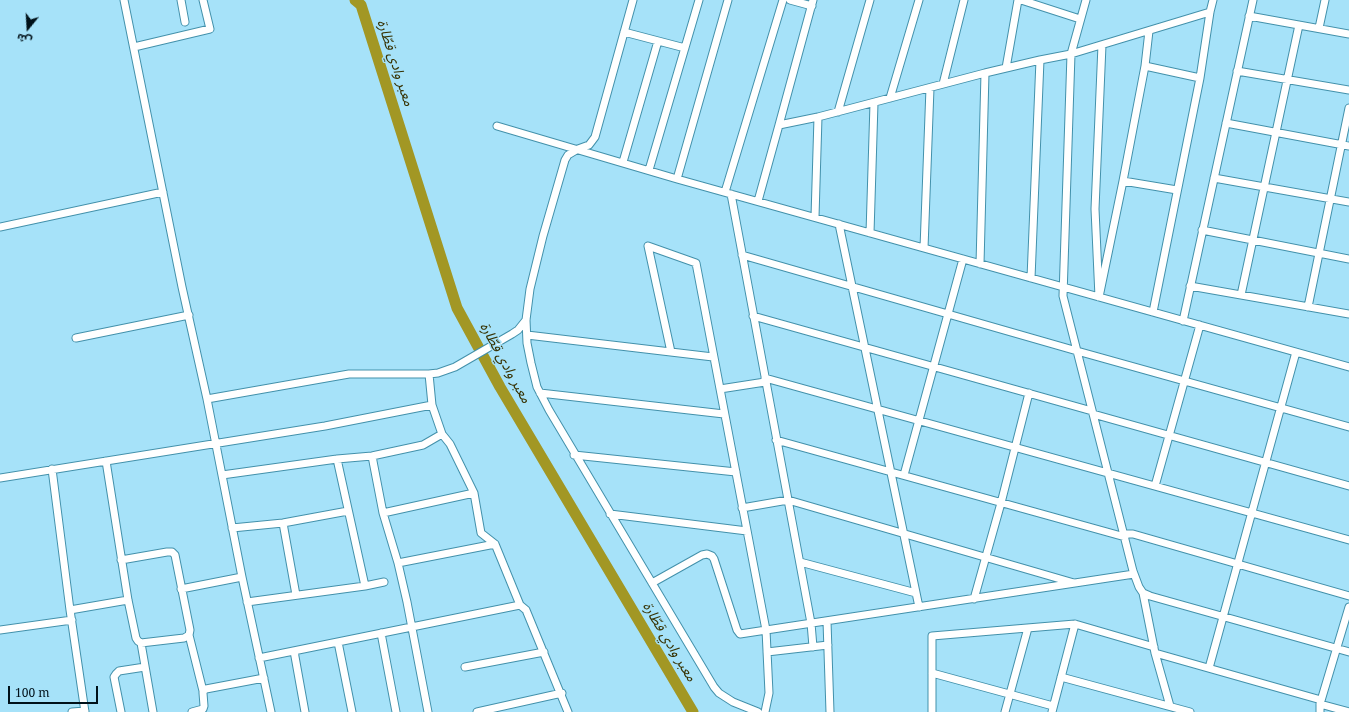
<!DOCTYPE html>
<html>
<head>
<meta charset="utf-8">
<style>
	body { margin:0 }
	#map { position:relative; width:1349px; height:712px; overflow:hidden; background:#a6e2f9; font-family:"Noto Serif","Noto Sans Arabic",serif }
	canvas { display:block }
	.north { position:absolute; left:8px; top:8px; width:40px; height:40px; -webkit-text-stroke:3px #a6e2f9; paint-order:stroke; rotate:198deg; font-size:11px; font-weight:700; line-height:16px; text-align:center; color:#001119 }
	.north::after { content:''; display:block; margin:auto; width:14px; height:18px; background:#001119; clip-path:polygon(50% 0,100% 100%,50% 72%,0 100%) }
	.scale { position:absolute; left:8px; top:686px; width:90px; height:18px; box-sizing:border-box; border:2px solid #001119; border-top:0; padding-left:5px; font-size:12px; line-height:14px; white-space:nowrap; color:#001119; -webkit-text-stroke:3px #a6e2f9; paint-order:stroke }
</style>
</head>
<body>
<div id="map">
<canvas width="1349" height="712"></canvas>
<div class="north">ش</div>
<div class="scale">100 m</div>
</div>
<script>
const g = document.querySelector('canvas').getContext('2d');
g.lineJoin = 'round';
function shape(rows) {
  const path = new Path2D();
  for (const r of rows) {
    path.moveTo(r[0], r[1]);
    for (let i = 2; i < r.length; i += 2) path.lineTo(r[i], r[i + 1]);
  }
  return path;
}
function trace(path, color, width, dash) {
  g.strokeStyle = color;
  g.lineWidth = width;
  g.lineCap = dash ? 'butt' : 'round';
  g.setLineDash(dash || []);
  g.stroke(path);
}
function label(font, color, halo, rows, align = 'center') {
  g.font = font + ' "Noto Serif","Noto Sans Arabic",serif';
  g.lineWidth = 3;
  g.setLineDash([]);
  g.textBaseline = 'middle';
  g.strokeStyle = halo;
  g.fillStyle = color;
  for (const [text, x, y, turn = 0] of rows) {
    g.save();
    g.translate(x, y);
    g.rotate((+turn || 0) * Math.PI / 180);
    g.textAlign = isNaN(turn) ? turn : align;
    if (halo) g.strokeText(text, 0, 0);
    g.fillText(text, 0, 0);
    g.restore();
  }
}
const river = shape([
	[355,0,361,5,457,308,500,387,693,712]
]);
const minor = shape([
	[124,0,182,287,207,399],
	[181,0,185,22],
	[633,0,595,137,589,145,578,149,568,155,565,160,543,236,530,289,526,320,527,343,531,363,537,387,549,410,714,687,719,693,733,702,758,712],
	[790,0,812,6],
	[1021,0,1080,19],
	[1086,0,1071,54,1063,296,1133,571,1139,587,1143,593,1150,596,1349,652],
	[1249,16,1349,34],
	[1319,28,1325,0],
	[624,32,685,48],
	[1102,45,1095,209,1099,297,1123,181,1145,66,1149,31],
	[134,47,210,29,203,0],
	[1145,66,1200,78],
	[1006,68,1018,0],
	[1237,71,1349,90],
	[943,84,964,0],
	[890,98,919,0],
	[838,112,870,0],
	[1226,123,1349,146],
	[779,125,813,0],
	[497,126,677,179,1349,367],
	[623,162,658,41],
	[649,170,699,0],
	[1214,178,1349,202],
	[677,179,728,0],
	[1123,181,1177,190],
	[725,192,783,0],
	[731,194,811,623,813,647],
	[758,201,779,125,818,117,985,73,1040,60,1071,54,1210,12],
	[815,217,818,117],
	[839,224,919,607],
	[0,227,163,192],
	[1202,230,1349,259],
	[870,233,874,103],
	[924,248,930,88],
	[742,255,1077,351,1349,427],
	[980,264,985,73],
	[1031,278,1040,60],
	[1190,286,1349,314],
	[1241,295,1299,25],
	[1308,307,1349,108],
	[1153,312,1200,78,1210,12,1213,0],
	[753,316,1092,411],
	[1183,321,1253,0],
	[527,335,713,357],
	[76,338,189,315],
	[671,352,648,246,696,263,766,630,769,693,765,712],
	[429,374,432,405,442,434,450,444,474,493,481,533,495,544,520,605],
	[765,378,1349,540],
	[720,389,765,382],
	[540,393,724,414],
	[1093,414,1349,486],
	[776,440,1125,537],
	[574,455,736,472],
	[372,456,383,513,398,563,407,602,428,712],
	[337,459,365,586],
	[106,461,128,600,136,638,138,641,141,643,153,712],
	[52,469,70,610,128,600],
	[222,475,337,459,372,456,423,445,442,434],
	[904,475,963,259],
	[0,478,325,426,432,405],
	[1155,486,1200,325],
	[742,508,788,500,1074,583],
	[383,513,474,493],
	[610,514,747,531],
	[283,523,296,595],
	[232,528,283,523,348,511],
	[1124,534,1133,534,1349,596],
	[121,560,167,552,172,552,175,555,190,630,189,635,203,691],
	[800,562,916,593],
	[398,563,495,544],
	[652,583,702,555,707,554,712,556,714,559,737,630,740,634,1134,574],
	[181,589,242,577],
	[1143,593,1155,653,1170,706],
	[974,599,1001,503,1029,393],
	[247,602,365,586,384,582],
	[70,610,85,712],
	[827,621,830,712],
	[0,630,72,620],
	[381,633,396,712],
	[338,642,352,712],
	[141,643,184,638,189,635],
	[294,651,305,712],
	[767,652,828,645],
	[1155,653,1321,700],
	[259,658,520,605,526,610,568,712],
	[465,667,544,652],
	[1209,668,1296,352],
	[932,673,1053,706],
	[1061,677,1190,712],
	[1320,704,1349,712],
	[72,712,85,711],
	[121,712,114,677,116,674,119,671,145,667],
	[192,712,203,709,204,706,203,693,203,691,206,689,264,678],
	[271,712,242,577,207,399,349,374,429,374,438,373,455,367,512,334,518,330,526,320],
	[477,712,562,693],
	[932,712,932,636,1075,624,1154,647],
	[1005,712,1028,628],
	[1052,712,1075,624],
	[1320,712,1320,704,1349,607]
]);
const waterNames = [
	["معبر وادي قطّارة",395,63,72],
	["معبر وادي قطّارة",505,363,61],
	["معبر وادي قطّارة",669,642,59]
];
trace(river, '#a29724', 11);
trace(minor, '#4391ab', 9);
trace(minor, '#fff', 7);
label('italic 14px', '#373203', '#a6e2f9', waterNames);
</script>
</body>
</html>
